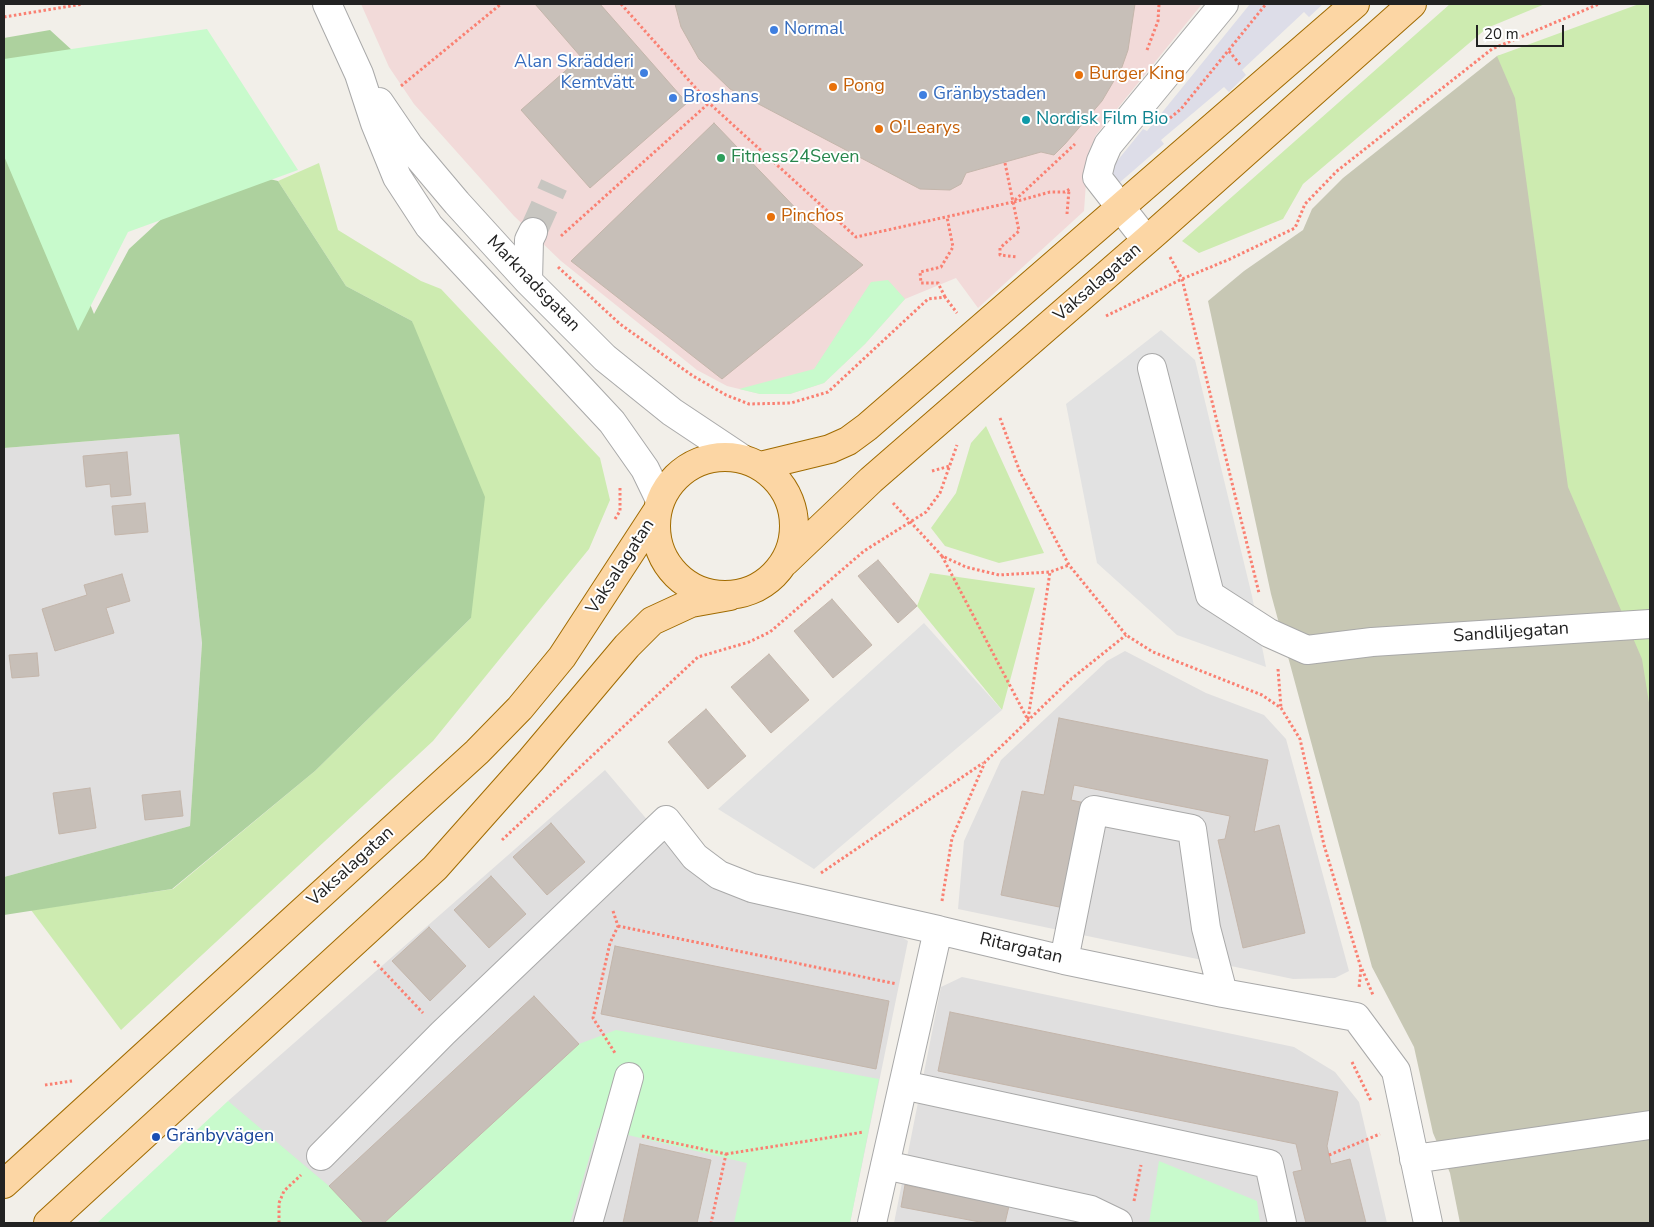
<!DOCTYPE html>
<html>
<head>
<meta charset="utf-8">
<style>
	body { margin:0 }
	#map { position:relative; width:1654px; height:1227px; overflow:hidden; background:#f2efe9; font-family:"Nunito Sans",sans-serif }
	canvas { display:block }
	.frame { position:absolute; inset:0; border:5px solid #222; pointer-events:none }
	.scale { position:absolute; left:1476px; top:25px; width:88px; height:22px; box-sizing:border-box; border:2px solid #222; border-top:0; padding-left:6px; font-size:15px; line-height:18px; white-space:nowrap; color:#222; -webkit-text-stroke:4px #fff; paint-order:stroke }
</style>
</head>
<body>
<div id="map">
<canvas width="1654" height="1227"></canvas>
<div class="frame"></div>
<div class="scale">20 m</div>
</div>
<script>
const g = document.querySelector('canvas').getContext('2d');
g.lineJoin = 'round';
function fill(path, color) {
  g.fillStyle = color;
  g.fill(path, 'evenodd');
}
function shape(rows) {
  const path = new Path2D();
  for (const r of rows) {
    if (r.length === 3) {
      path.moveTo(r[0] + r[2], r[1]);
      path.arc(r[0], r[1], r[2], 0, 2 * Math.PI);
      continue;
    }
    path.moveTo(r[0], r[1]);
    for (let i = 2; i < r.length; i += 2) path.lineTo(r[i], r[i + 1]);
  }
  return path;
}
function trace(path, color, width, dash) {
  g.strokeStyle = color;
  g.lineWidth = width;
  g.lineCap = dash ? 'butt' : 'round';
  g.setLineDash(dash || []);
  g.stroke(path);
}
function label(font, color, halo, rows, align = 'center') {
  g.font = font + ' "Nunito Sans",sans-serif';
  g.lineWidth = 4;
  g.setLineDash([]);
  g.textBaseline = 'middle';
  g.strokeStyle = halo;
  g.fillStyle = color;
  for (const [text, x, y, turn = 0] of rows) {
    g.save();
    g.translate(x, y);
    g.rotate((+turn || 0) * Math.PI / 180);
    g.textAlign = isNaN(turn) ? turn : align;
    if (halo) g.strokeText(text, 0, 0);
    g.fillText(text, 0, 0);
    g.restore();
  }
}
const residential = shape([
	[179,434,202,643,190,826,4,877,4,448],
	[1125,651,1206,693,1264,715,1286,739,1349,971,1335,978,1293,979,958,909,964,841,1001,760,1107,661],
	[605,770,688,868,731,895,895,933,908,941,850,1223,335,1223,228,1101],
	[962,977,1294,1047,1335,1072,1359,1102,1387,1223,894,1223,941,987]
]);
const commercial = shape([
	[361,4,1202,4,1096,135,1088,154,1084,211,978,308,956,278,905,299,865,344,824,383,790,394,760,394,727,386,697,370,561,261,514,216,414,104,389,67]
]);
const construction = shape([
	[1650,20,1650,1223,1460,1223,1450,1173,1433,1133,1414,1047,1372,967,1271,594,1208,301,1244,271,1303,230,1312,209,1343,178,1497,56]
]);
const grass = shape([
	[1450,4,1545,4,1487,28,1303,184,1283,219,1199,253,1182,241],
	[1639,4,1650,4,1650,709,1642,659,1568,487,1515,98,1497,56],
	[319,163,338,230,421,281,441,289,600,458,610,500,589,549,433,741,121,1030,31,910,173,889,315,771,471,618,412,321,346,286,278,181],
	[986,426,1044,553,999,563,945,546,931,528,956,493,971,443],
	[930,573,1035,588,1002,710,917,606]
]);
const forest = shape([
	[50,30,97,73,75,266,94,314,129,249,218,167,278,181,346,286,412,321,485,497,471,618,315,771,172,889,4,915,4,877,190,826,202,643,179,434,4,448,4,38]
]);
const park = shape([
	[207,29,298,170,128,232,78,331,4,156,4,59],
	[888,280,905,299,865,344,824,383,790,394,760,394,739,389,814,369,871,282],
	[616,1030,879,1079,850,1223,734,1223,747,1163,598,1128,570,1223,384,1223,579,1044],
	[228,1101,329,1186,364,1223,97,1223],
	[1159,1161,1257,1201,1260,1223,1149,1223]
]);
const parking = shape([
	[1161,330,1195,360,1252,596,1266,667,1177,635,1097,563,1066,404],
	[924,623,1002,710,814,869,718,809]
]);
const plaza = shape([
	[1250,4,1323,4,1309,17,1304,12,1242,70,1246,75,1229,92,1224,87,1161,140,1164,144,1111,190,1109,171,1143,129,1147,131]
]);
const building = shape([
	[535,4,600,4,687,103,590,188,521,110,581,57,535,4],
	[675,4,1135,4,1128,50,1122,67,1102,101,1065,144,1054,155,1041,152,966,173,961,184,950,190,920,189,730,89,699,59,681,27,675,4],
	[714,123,806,219,863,265,722,379,571,261,714,123],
	[127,452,131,495,111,497,110,484,86,487,83,456,127,452],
	[145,503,148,532,115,535,112,506,145,503],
	[878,560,917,606,898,623,858,576,878,560],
	[122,574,130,601,106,608,114,633,55,651,42,609,87,595,84,585,122,574],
	[832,599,872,645,833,678,794,631,832,599],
	[37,653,39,676,12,678,9,655,37,653],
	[769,654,809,700,771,733,731,687,769,654],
	[706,709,746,756,708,789,668,742,706,709],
	[1059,718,1268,760,1254,832,1279,825,1305,933,1243,948,1218,840,1225,839,1230,816,1074,785,1071,800,1085,803,1064,908,1001,895,1022,791,1044,795,1059,718],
	[90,788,96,828,59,834,53,793,90,788],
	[180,791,183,816,145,820,142,795,180,791],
	[551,823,585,862,547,895,513,857,551,823],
	[491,876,526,914,489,948,454,910,491,876],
	[429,927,466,966,430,1001,392,961,429,927],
	[615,946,889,1001,876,1069,601,1014,615,946],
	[534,996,579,1044,384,1223,364,1223,329,1186,534,996],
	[950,1012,1338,1092,1327,1146,1331,1164,1350,1159,1366,1223,1306,1223,1293,1172,1302,1170,1296,1144,938,1071,950,1012],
	[640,1144,711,1160,697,1223,623,1223,640,1144],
	[905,1185,1009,1206,1005,1223,985,1223,901,1207,905,1185]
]);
const minorTunnel = shape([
	[533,232,554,185]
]);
const path = shape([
	[621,4,709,103,856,237,1013,202,1075,144],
	[4,17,83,4],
	[1147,50,1158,21,1159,4],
	[1229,51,1241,66],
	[401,86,501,4],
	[1170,118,1181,109,1266,4],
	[1005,163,1019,231,1000,248,1000,255,1017,257],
	[1014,202,1050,192,1065,192,1070,189],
	[1067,214,1069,190],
	[561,236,709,103],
	[1170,257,1182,279,1259,593],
	[558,267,620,324,693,376,726,395,749,404,791,403,828,392,928,299,945,297,957,313],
	[945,297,938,283,921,283,920,272,941,267,953,247,947,217],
	[1106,316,1182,279,1230,259,1295,228,1305,204,1337,171,1492,49,1599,4],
	[1000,418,1020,472,1069,565,1126,635,1153,652,1262,695,1281,708,1300,739,1324,845,1361,968,1359,988],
	[932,471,950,466],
	[893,503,942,556,966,567,999,575,1050,572,1069,565],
	[615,519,620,511,620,487],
	[942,556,1028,720],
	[1278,669,1281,708],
	[1028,719,1050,572],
	[502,840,698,657,749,642,770,632,864,551,926,512,940,493,957,445],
	[821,873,983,763],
	[942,901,952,838,985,762,1070,680,1126,635],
	[613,911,618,926,610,943,593,1018,615,1053],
	[618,926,897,984],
	[374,961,423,1013],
	[1362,969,1373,995],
	[1352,1062,1371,1101],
	[45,1085,72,1081],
	[642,1136,726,1154,711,1223],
	[726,1154,864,1132],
	[1329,1155,1380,1134],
	[1134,1201,1141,1165],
	[279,1223,279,1203,284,1191,301,1175]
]);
const minor = shape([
	[327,4,359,74,375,123,397,177,429,226,612,422,645,469,660,500],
	[379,102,409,146,457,203,528,281,605,358,672,412,741,458],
	[1146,240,1097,177,1101,161,1108,145,1224,4],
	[528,281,529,240,533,232],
	[1152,368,1210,595,1269,633,1307,650,1372,642,1650,624],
	[1064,960,1094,810,1192,829,1206,928,1223,993],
	[903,1085,1269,1164,1282,1223],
	[321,1156,443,1033,666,820,695,857,719,875,752,888,938,930],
	[1414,1159,1650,1125],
	[885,1165,1091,1210,1118,1223],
	[588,1223,629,1077],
	[872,1223,938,930,1064,960,1223,993,1356,1017,1396,1071,1428,1223]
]);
const major = shape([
	[725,526,69],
	[760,466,830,449,848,441,867,427,1355,4],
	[785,562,871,480,1156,232,1412,4],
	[4,1184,477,752,520,708,562,657,656,513],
	[48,1223,435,868,531,760,627,646,652,621,691,603,730,596]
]);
const markers = [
	[774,30,5,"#3f7fe0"],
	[644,73,5,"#3f7fe0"],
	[1079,75,5,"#e8710a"],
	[833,87,5,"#e8710a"],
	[923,95,5,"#3f7fe0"],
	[673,98,5,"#3f7fe0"],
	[1026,120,5,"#0f9aa8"],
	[879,129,5,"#e8710a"],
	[721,158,5,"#2e9e5b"],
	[771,217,5,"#e8710a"],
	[156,1137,5,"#1a4fb4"]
];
const shopNames = [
	["Normal",784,30],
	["Alan Skrädderi",634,63,"right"],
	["Kemtvätt",634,84,"right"],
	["Gränbystaden",933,95],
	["Broshans",683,98]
];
const foodNames = [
	["Burger King",1089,75],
	["Pong",843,87],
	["O'Learys",889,129],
	["Pinchos",781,217]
];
const cultureNames = [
	["Nordisk Film Bio",1036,120]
];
const leisureNames = [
	["Fitness24Seven",731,158]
];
const streetNames = [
	["Vaksalagatan",1098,283,-41],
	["Marknadsgatan",533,284,46],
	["Vaksalagatan",621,567,-57],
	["Sandliljegatan",1511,633,-4],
	["Vaksalagatan",351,867,-42],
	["Ritargatan",1021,949,13]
];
const transitNames = [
	["Gränbyvägen",166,1137]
];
fill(residential, '#e0dfdf');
fill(commercial, '#f2dad9');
fill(construction, '#c7c7b4');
fill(grass, '#cdebb0');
fill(forest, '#add19e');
fill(park, '#c8facc');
fill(parking, '#e2e2e2');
fill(plaza, '#dddde8');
fill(building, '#c7bfb8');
trace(building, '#c4b6ab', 1);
trace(minorTunnel, '#c8c6c1', 28, [28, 14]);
trace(minor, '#a9a9a9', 30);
trace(major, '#a06b00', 30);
trace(path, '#fa8072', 3, [2.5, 2.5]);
trace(minor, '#fff', 28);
trace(major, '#fcd6a4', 28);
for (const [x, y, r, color] of markers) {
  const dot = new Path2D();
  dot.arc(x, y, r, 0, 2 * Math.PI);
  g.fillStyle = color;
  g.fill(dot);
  trace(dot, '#fff', 2);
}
label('18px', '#366cbe', '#fff', shopNames, 'left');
label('18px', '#c56008', '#fff', foodNames, 'left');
label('18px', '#0d838f', '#fff', cultureNames, 'left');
label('18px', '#27864d', '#fff', leisureNames, 'left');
label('18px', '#222', '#fff', streetNames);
label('18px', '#164399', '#fff', transitNames, 'left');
</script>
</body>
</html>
